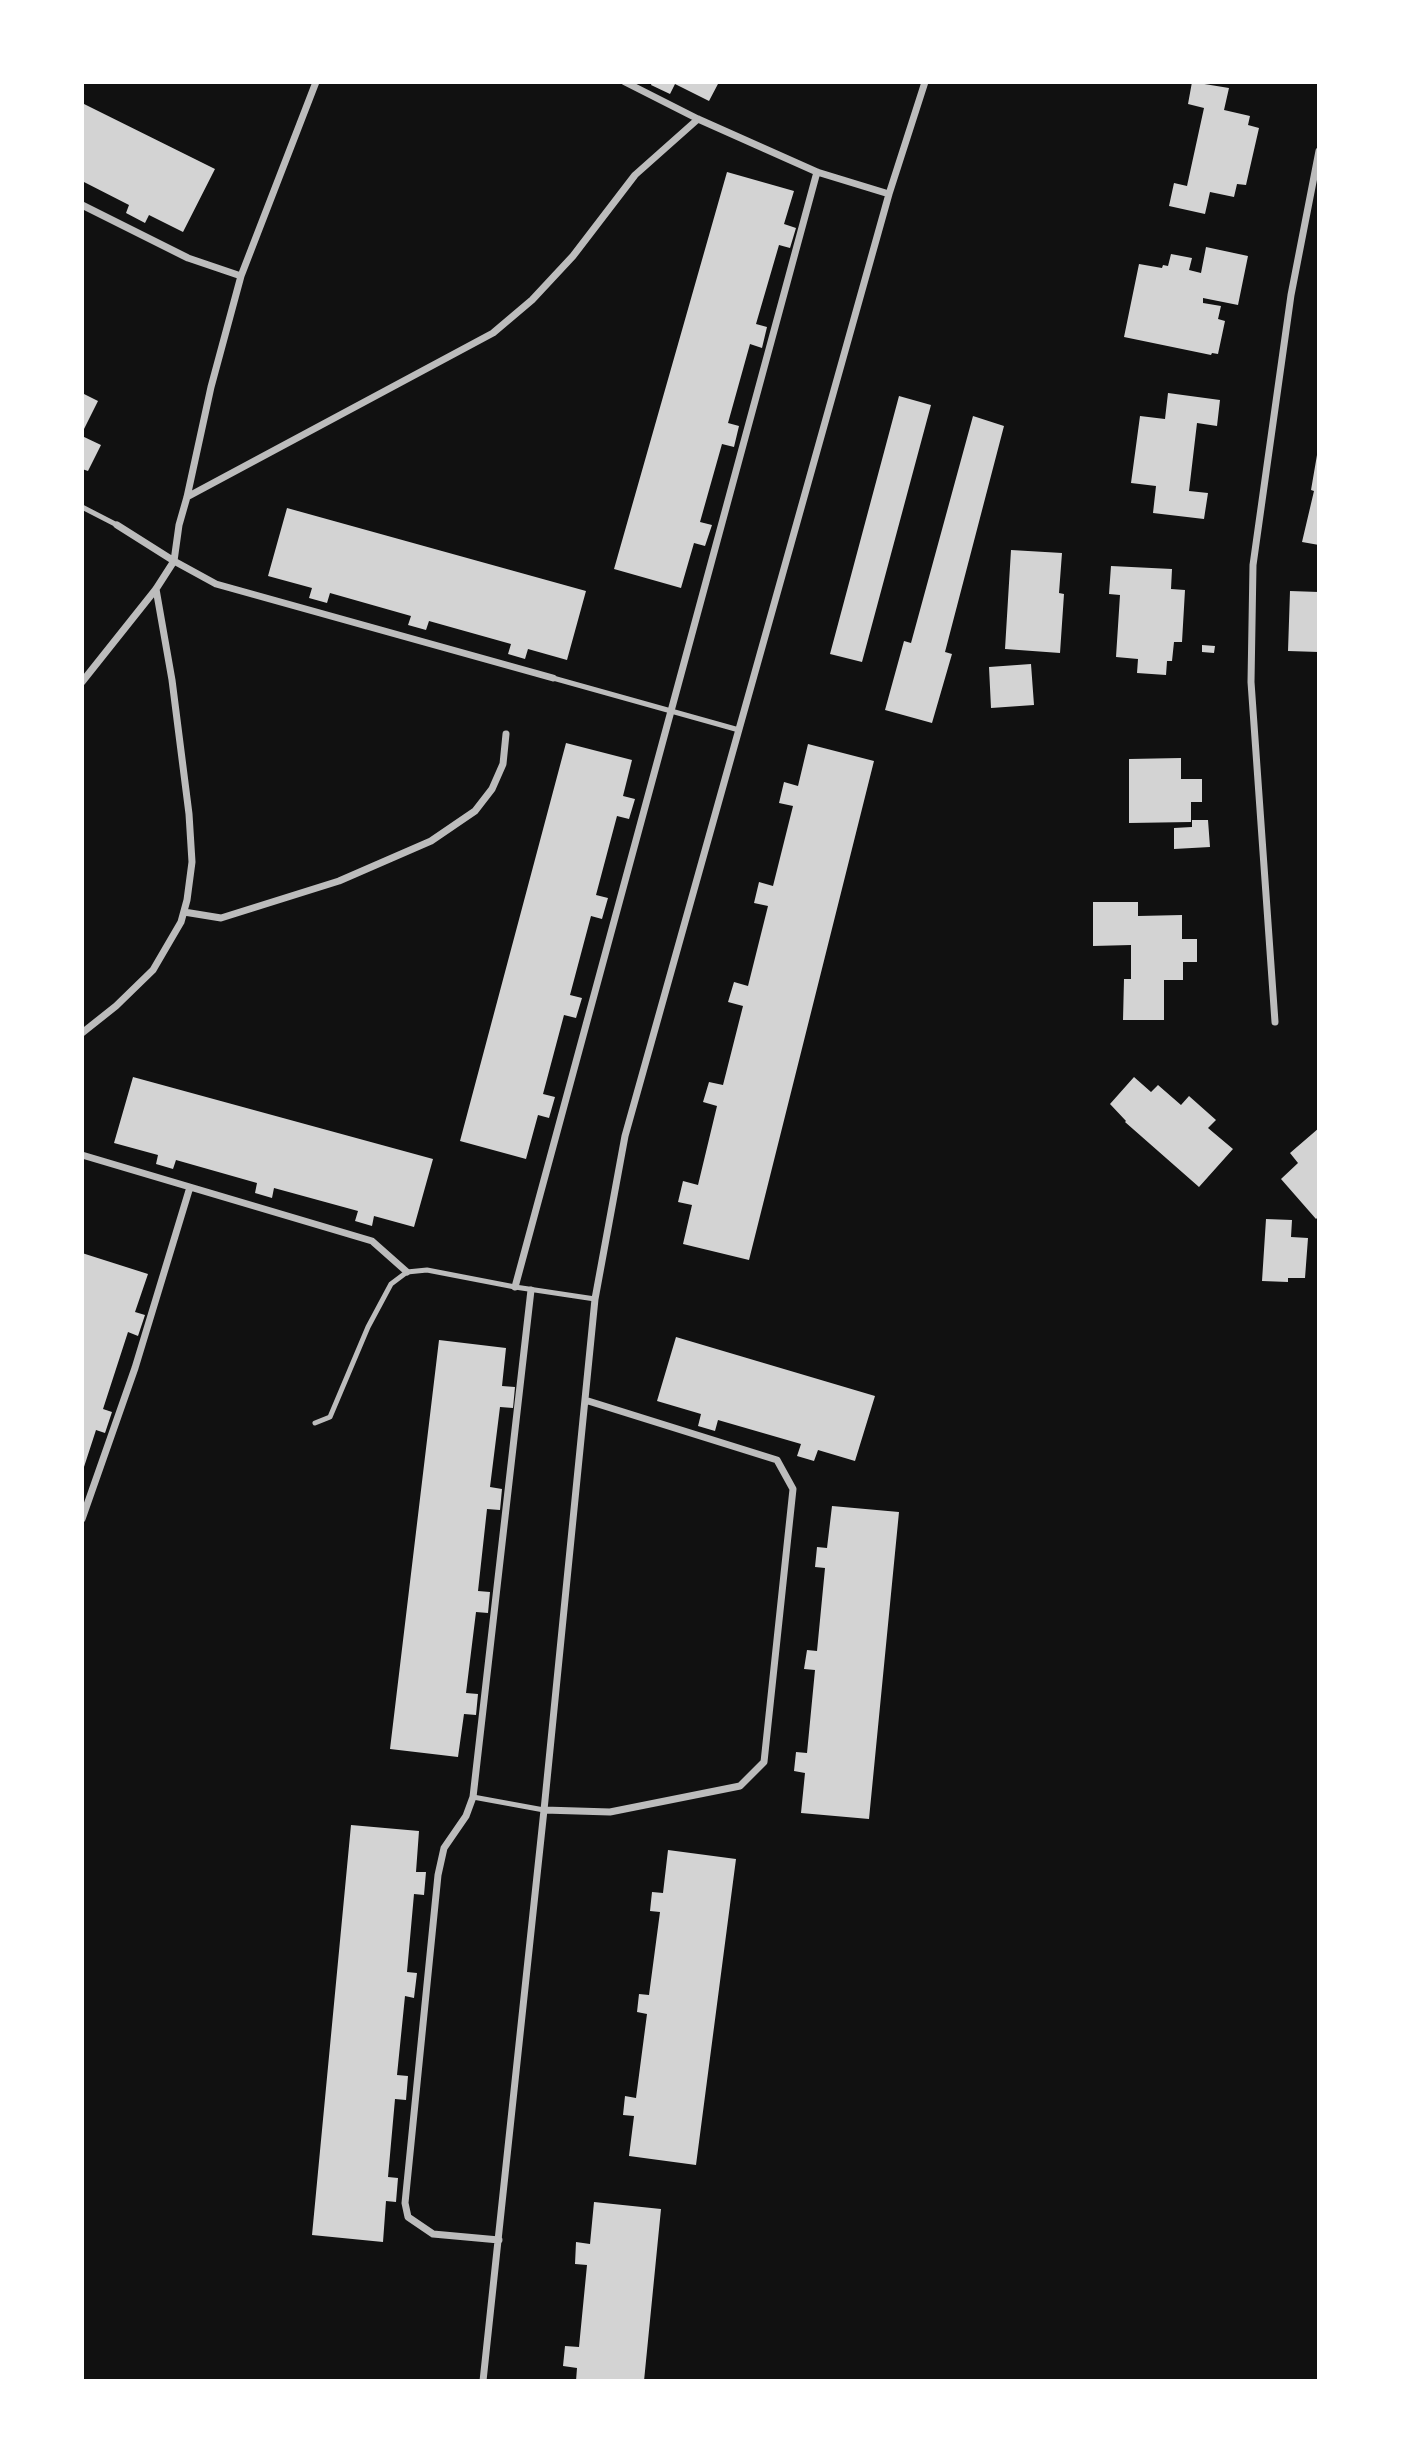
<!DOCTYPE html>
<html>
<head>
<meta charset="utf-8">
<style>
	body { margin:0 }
	#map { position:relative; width:1401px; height:2463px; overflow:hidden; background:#111; font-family:"Zilla Slab",serif }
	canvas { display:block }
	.frame { position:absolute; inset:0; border:84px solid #fff; pointer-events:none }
</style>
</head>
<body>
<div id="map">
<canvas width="1401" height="2463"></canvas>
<div class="frame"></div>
</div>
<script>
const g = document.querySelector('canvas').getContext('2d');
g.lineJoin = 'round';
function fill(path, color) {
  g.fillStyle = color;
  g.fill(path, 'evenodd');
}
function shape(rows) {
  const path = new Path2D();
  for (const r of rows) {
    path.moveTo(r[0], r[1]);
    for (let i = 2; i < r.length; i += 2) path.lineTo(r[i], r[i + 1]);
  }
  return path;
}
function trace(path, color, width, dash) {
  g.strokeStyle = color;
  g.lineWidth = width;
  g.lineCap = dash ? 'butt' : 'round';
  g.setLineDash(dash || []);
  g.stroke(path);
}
const building = shape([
	[652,82,719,82,709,101,675,84,670,94,651,85],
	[1192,82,1229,88,1224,110,1250,116,1248,125,1259,128,1246,185,1237,184,1234,197,1210,192,1205,214,1169,206,1174,183,1187,186,1204,108,1188,104],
	[82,103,215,169,183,232,149,215,145,223,126,213,129,205,82,181],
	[727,172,794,191,784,224,796,228,790,248,779,245,756,324,767,327,762,348,750,344,728,423,739,426,734,447,722,444,700,522,712,525,705,546,694,543,681,588,614,569],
	[1206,247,1248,256,1238,305,1203,298,1203,303,1221,306,1218,319,1225,321,1218,354,1212,353,1211,355,1124,337,1139,264,1162,268,1163,265,1168,266,1171,254,1192,258,1189,270,1201,273],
	[82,393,98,401,82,433],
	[1168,393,1220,400,1217,426,1197,423,1189,491,1208,493,1204,519,1153,513,1156,486,1131,483,1140,416,1165,419],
	[899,396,931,405,862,662,830,654],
	[973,416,1004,426,945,652,952,654,932,723,885,710,904,641,911,643],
	[82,436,101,445,88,471,82,469],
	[1317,455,1319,455,1319,545,1302,542,1314,491,1311,490],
	[287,508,586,591,567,660,528,649,525,659,508,654,511,644,429,621,426,630,408,625,411,616,330,593,327,603,309,598,312,588,268,576],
	[1011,550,1062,553,1059,593,1064,594,1060,653,1005,649],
	[1111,566,1172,569,1171,589,1185,590,1182,642,1174,642,1172,661,1167,661,1166,675,1137,673,1138,659,1116,657,1120,595,1109,594],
	[1290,591,1319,592,1319,652,1288,651],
	[1202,645,1215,646,1214,653,1202,652],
	[1031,664,1034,705,991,708,989,667],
	[566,743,632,760,623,796,635,799,629,819,617,816,596,895,608,898,602,919,591,916,570,995,582,998,576,1018,564,1015,543,1094,555,1097,549,1118,538,1115,526,1159,460,1141],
	[808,744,874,761,749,1260,683,1244,692,1205,678,1202,683,1181,698,1185,717,1106,703,1102,709,1082,723,1085,743,1006,728,1002,734,982,748,986,768,906,754,903,759,882,773,886,793,806,779,803,784,782,798,786],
	[1181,758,1181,779,1202,779,1202,802,1191,802,1191,822,1129,823,1129,759],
	[1192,820,1208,820,1210,847,1174,849,1174,828,1192,827],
	[1093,902,1138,902,1138,916,1182,915,1182,939,1197,939,1197,962,1183,962,1183,980,1164,980,1164,1020,1123,1020,1124,979,1131,979,1131,945,1093,946],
	[133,1077,433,1159,414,1227,374,1216,372,1226,355,1221,358,1211,274,1188,272,1198,255,1193,257,1183,176,1160,173,1169,156,1164,158,1155,114,1143],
	[1134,1077,1151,1092,1158,1085,1181,1105,1189,1096,1216,1120,1208,1128,1233,1149,1199,1187,1125,1122,1126,1121,1110,1104],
	[1319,1128,1319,1216,1316,1219,1281,1179,1298,1163,1290,1153],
	[1266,1219,1292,1220,1291,1237,1308,1238,1305,1278,1288,1278,1288,1282,1262,1281],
	[82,1253,148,1274,135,1312,145,1315,138,1336,128,1332,103,1409,112,1412,105,1433,96,1430,83,1470],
	[676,1337,875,1396,855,1461,818,1450,814,1461,797,1456,801,1444,718,1420,715,1431,698,1426,701,1414,657,1401],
	[439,1340,506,1348,502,1386,515,1387,513,1408,500,1407,490,1487,502,1489,500,1510,487,1509,478,1591,490,1592,488,1613,476,1612,466,1693,478,1694,476,1715,464,1714,458,1757,390,1749],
	[832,1506,899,1512,869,1819,801,1813,805,1773,794,1771,796,1752,807,1753,815,1670,804,1669,807,1650,817,1651,825,1568,815,1567,817,1547,827,1548],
	[351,1825,419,1831,416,1872,426,1872,424,1895,414,1894,407,1972,417,1973,414,1998,405,1996,397,2075,408,2076,406,2100,395,2099,388,2177,398,2178,396,2202,386,2201,383,2242,312,2235],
	[668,1850,736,1859,696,2165,629,2156,634,2116,623,2115,625,2096,636,2098,647,2014,637,2012,639,1994,649,1995,660,1912,650,1911,652,1892,663,1893],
	[594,2202,661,2209,644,2381,576,2381,577,2368,563,2366,565,2346,579,2347,587,2265,575,2264,576,2242,590,2244]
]);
const service = shape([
	[82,507,117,525],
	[553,678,739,730],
	[315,1423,330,1417,368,1327,391,1284,407,1272,427,1270,515,1287,595,1299],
	[473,1797,544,1810]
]);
const minor = shape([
	[625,82,698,119,817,172,889,194],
	[82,205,188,258,241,276],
	[187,497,493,333,532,300,573,256,635,175,698,119],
	[117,525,174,561,216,584,553,678],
	[82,682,156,589,174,561,179,525,187,497,211,387,241,276,316,82],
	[184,912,221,918,339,881,431,841,475,811,492,789,503,764,506,734],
	[1275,1022,1251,682,1253,565,1291,295,1319,151],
	[82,1033,116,1006,153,970,181,922,187,900,192,862,189,814,172,680,156,589],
	[82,1155,372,1241,407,1272],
	[515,1287,817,172],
	[82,1519,135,1368,190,1187],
	[544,1810,610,1812,740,1786,764,1762,793,1489,777,1460,585,1400],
	[499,2240,433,2234,408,2217,405,2203,438,1875,444,1848,466,1816,473,1797,531,1290],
	[483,2381,544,1810,595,1299,625,1136,889,194,925,82]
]);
fill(building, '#d3d3d3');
trace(service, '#bcbcbc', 5);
trace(minor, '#bcbcbc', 7);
</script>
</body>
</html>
